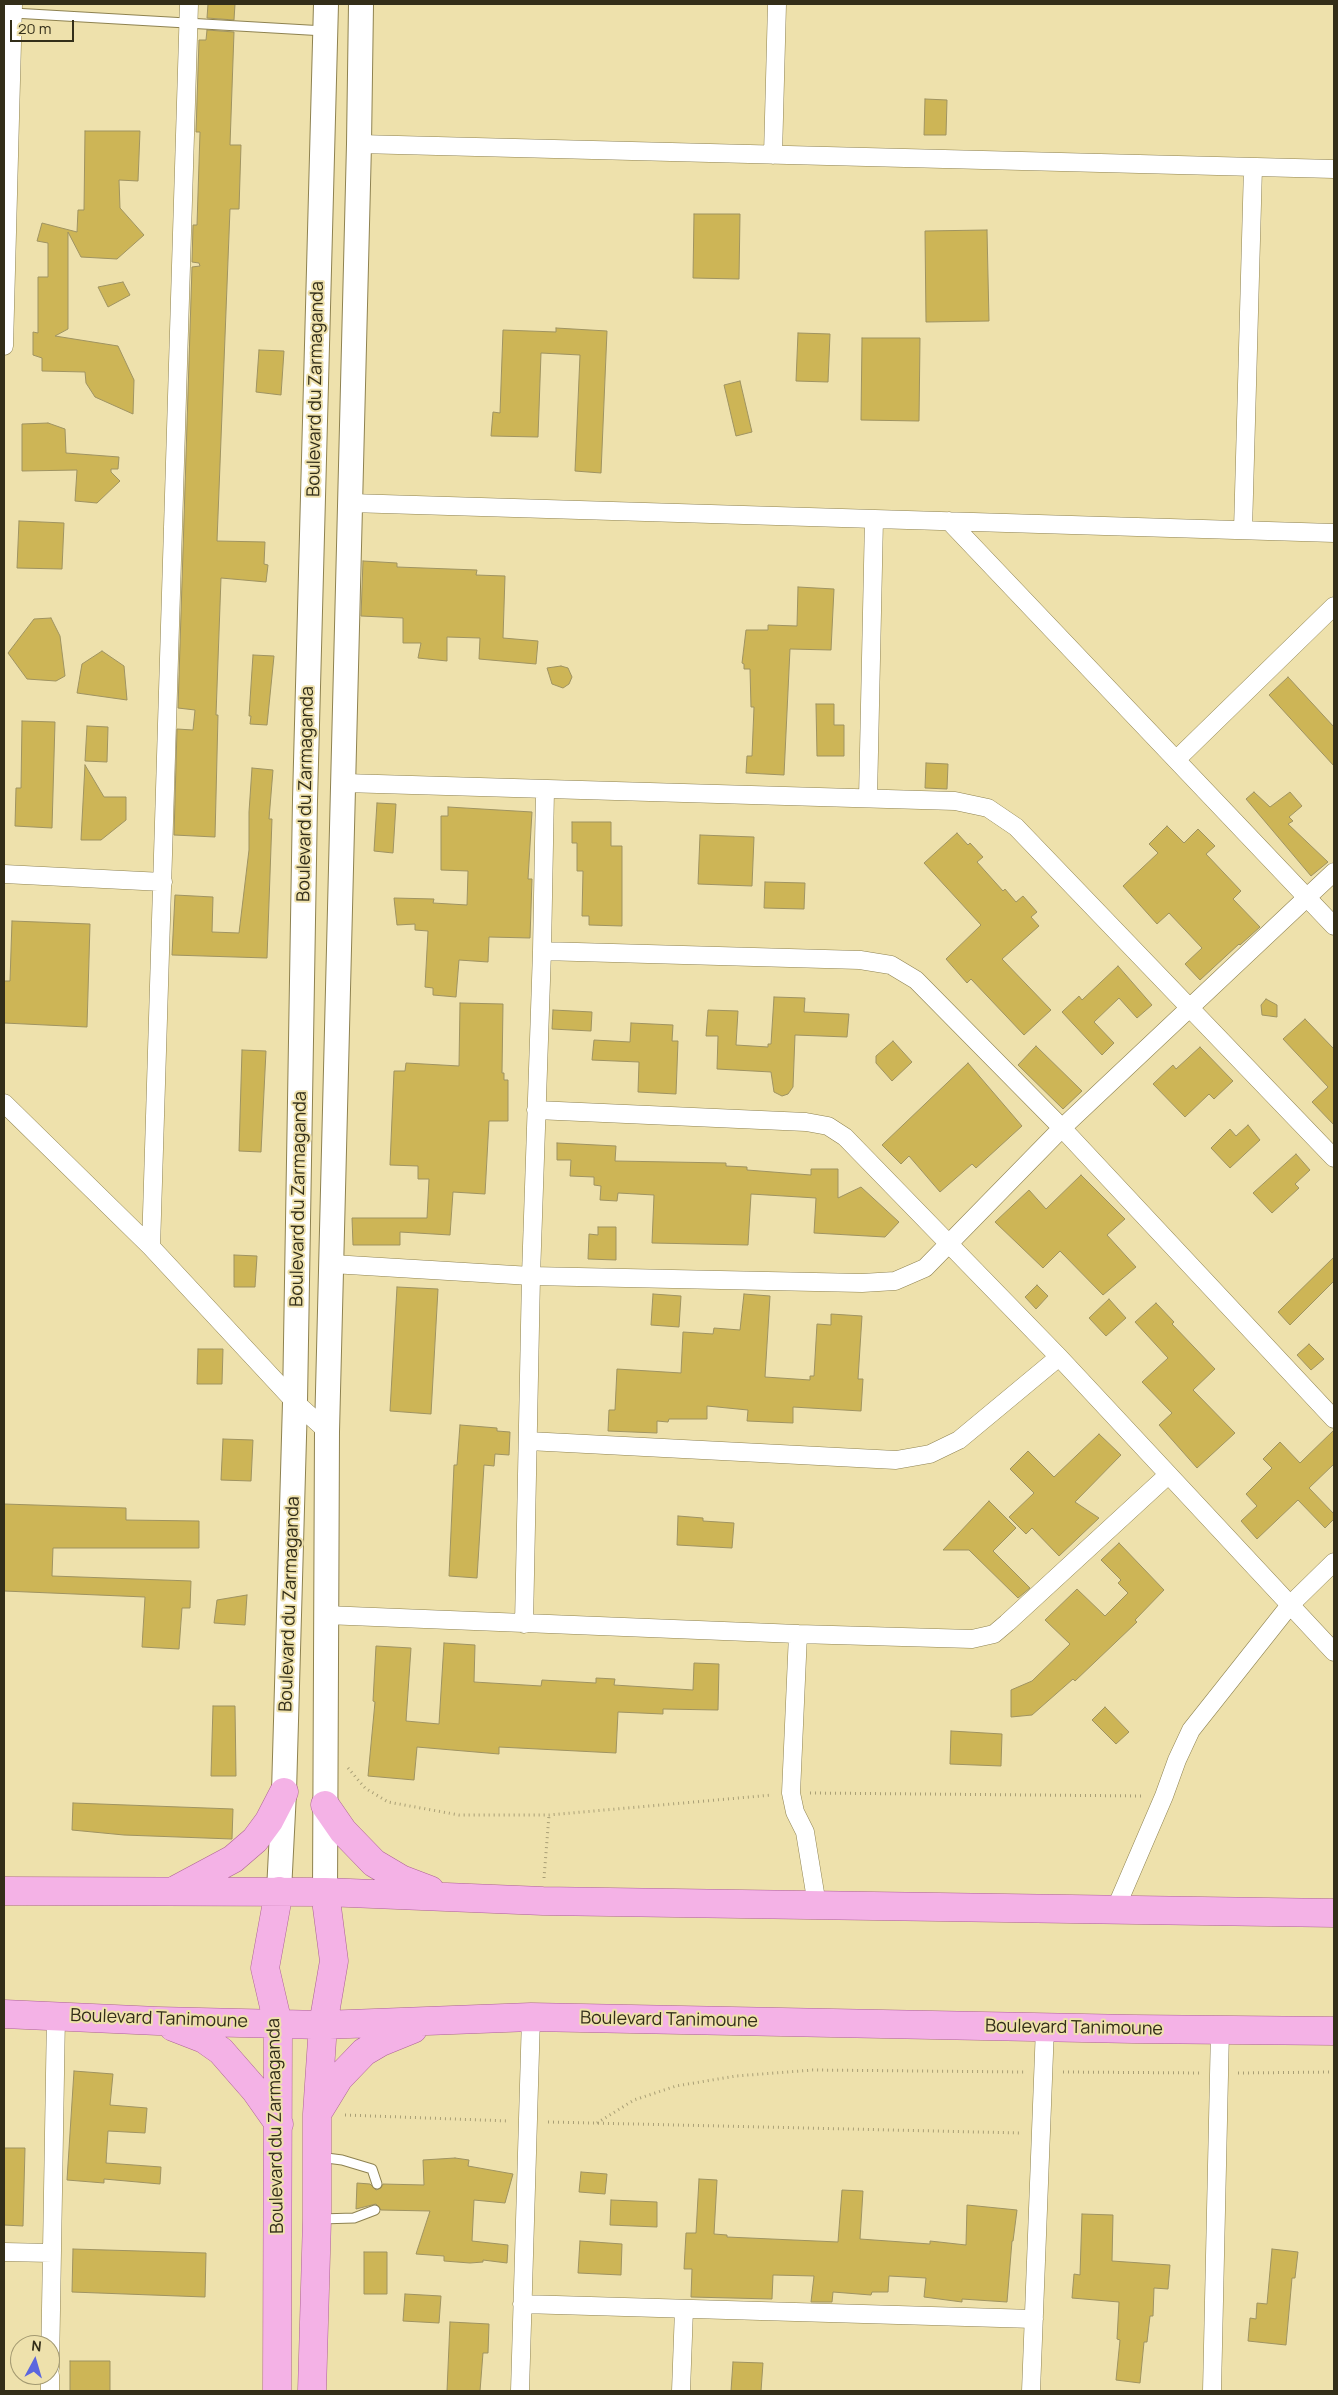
<!DOCTYPE html>
<html>
<head>
<meta charset="utf-8">
<style>
	body { margin:0 }
	#map { position:relative; width:1338px; height:2395px; overflow:hidden; background:#eee1ac; font-family:Manrope,sans-serif }
	canvas { display:block }
	.frame { position:absolute; inset:0; border:5px solid #332e19; pointer-events:none }
	.north { position:absolute; left:10px; top:2335px; width:50px; height:50px; box-sizing:border-box; background:#eee1ac; border:1px solid #a39971; border-radius:50%; rotate:6deg; font-size:14px; font-weight:700; line-height:20px; text-align:center; color:#332e19 }
	.north::after { content:''; display:block; margin:auto; width:18px; height:22px; background:#5c66de; clip-path:polygon(50% 0,100% 100%,50% 72%,0 100%) }
	.scale { position:absolute; left:10px; top:20px; width:64px; height:22px; box-sizing:border-box; border:2px solid #332e19; border-top:0; padding-left:6px; font-size:15px; line-height:18px; white-space:nowrap; color:#332e19; -webkit-text-stroke:4px #eee1ac; paint-order:stroke }
</style>
</head>
<body>
<div id="map">
<canvas width="1338" height="2395"></canvas>
<div class="frame"></div>
<div class="north">N</div>
<div class="scale">20 m</div>
</div>
<script>
const g = document.querySelector('canvas').getContext('2d');
g.lineJoin = 'round';
function fill(path, color) {
  g.fillStyle = color;
  g.fill(path, 'evenodd');
}
function shape(rows) {
  const path = new Path2D();
  for (const r of rows) {
    path.moveTo(r[0], r[1]);
    for (let i = 2; i < r.length; i += 2) path.lineTo(r[i], r[i + 1]);
  }
  return path;
}
function trace(path, color, width, dash) {
  g.strokeStyle = color;
  g.lineWidth = width;
  g.lineCap = dash ? 'butt' : 'round';
  g.setLineDash(dash || []);
  g.stroke(path);
}
function label(font, color, halo, rows, align = 'center') {
  g.font = font + ' Manrope,sans-serif';
  g.lineWidth = 4;
  g.setLineDash([]);
  g.textBaseline = 'middle';
  g.strokeStyle = halo;
  g.fillStyle = color;
  for (const [text, x, y, turn = 0] of rows) {
    g.save();
    g.translate(x, y);
    g.rotate((+turn || 0) * Math.PI / 180);
    g.textAlign = isNaN(turn) ? turn : align;
    if (halo) g.strokeText(text, 0, 0);
    g.fillText(text, 0, 0);
    g.restore();
  }
}
const building = shape([
	[208,4,235,4,234,20,207,18,208,4],
	[207,30,234,32,230,145,241,145,239,209,230,209,217,541,265,542,264,564,268,565,266,582,221,578,216,715,218,715,215,837,174,835,177,729,193,730,195,710,178,708,192,267,200,266,199,263,192,262,193,225,197,225,200,132,196,132,199,40,206,40,207,30],
	[925,99,947,100,946,135,924,135,925,99],
	[85,131,140,131,138,181,119,180,120,208,144,235,117,259,81,257,68,232,68,329,55,336,118,346,134,380,133,414,95,397,86,383,85,372,42,371,42,358,33,355,33,332,38,333,38,277,48,277,48,243,37,241,42,223,77,232,78,210,84,210,85,131],
	[694,214,740,214,739,279,693,278,694,214],
	[987,230,989,321,926,322,925,231,987,230],
	[123,282,130,295,108,307,98,287,123,282],
	[556,328,607,331,601,473,575,471,580,355,541,353,538,437,491,436,493,412,500,413,503,330,556,332,556,328],
	[798,333,830,334,828,382,796,381,798,333],
	[862,338,920,338,919,421,861,420,862,338],
	[259,350,284,351,281,395,256,392,259,350],
	[740,381,752,432,736,436,724,385,740,381],
	[48,423,65,429,66,453,119,457,118,469,111,469,111,472,120,481,97,503,75,501,77,470,22,471,22,424,48,423],
	[19,521,64,523,62,569,17,568,19,521],
	[363,561,397,563,397,567,477,570,476,575,505,576,503,638,538,641,536,664,479,659,480,638,447,637,447,661,418,658,421,643,403,643,403,618,361,616,363,561],
	[798,587,834,589,831,650,790,649,784,775,746,773,747,756,752,756,754,707,751,707,750,669,744,669,744,664,742,663,746,630,768,630,768,625,797,626,798,587],
	[51,618,60,636,65,676,56,681,27,679,8,653,34,619,51,618],
	[102,651,124,666,127,700,77,693,82,664,102,651],
	[253,655,274,656,267,725,250,724,251,716,249,716,253,655],
	[561,666,568,668,572,677,569,684,563,688,552,684,547,668,561,666],
	[1288,677,1334,727,1334,766,1269,695,1288,677],
	[816,704,834,704,834,725,844,725,844,756,817,756,816,704],
	[22,721,55,722,52,828,15,826,16,788,21,788,22,721],
	[87,726,108,727,107,762,85,761,87,726],
	[926,763,948,764,947,789,925,788,926,763],
	[85,765,104,797,126,797,126,820,101,840,81,840,85,765],
	[252,768,273,770,269,819,272,819,267,958,172,955,175,895,213,897,212,932,239,933,249,850,249,812,252,768],
	[1254,792,1270,807,1290,792,1302,806,1289,817,1293,821,1288,824,1328,862,1311,876,1246,799,1254,792],
	[377,803,396,804,393,853,374,851,377,803],
	[448,807,532,812,528,879,532,879,530,938,489,937,488,962,459,960,456,997,433,995,433,988,425,987,428,931,415,930,415,924,397,925,394,898,434,899,433,903,467,905,468,871,441,870,441,816,448,816,448,807],
	[572,822,611,822,611,846,622,846,622,926,589,925,589,916,582,916,583,871,577,871,577,843,572,843,572,822],
	[1167,826,1184,843,1198,829,1215,846,1206,854,1241,891,1233,899,1260,927,1240,945,1239,944,1200,980,1185,964,1202,948,1169,913,1157,924,1123,886,1158,853,1149,844,1167,826],
	[957,833,968,845,970,843,983,857,977,862,1003,891,1005,889,1016,902,1023,896,1037,912,1031,917,1039,926,1002,959,1051,1010,1024,1035,971,979,967,983,946,959,981,925,924,863,957,833],
	[700,835,754,837,752,886,698,884,700,835],
	[765,882,805,883,804,909,764,908,765,882],
	[12,921,90,924,87,1027,4,1023,4,981,10,981,12,921],
	[1118,966,1152,1005,1137,1018,1119,998,1094,1022,1114,1043,1102,1055,1062,1012,1079,996,1082,1000,1118,966],
	[774,997,805,998,804,1012,849,1014,847,1037,795,1035,793,1087,788,1094,782,1096,774,1092,771,1072,717,1069,718,1036,706,1036,708,1010,738,1011,736,1045,768,1047,768,1044,771,1044,774,997],
	[1266,999,1277,1005,1277,1017,1262,1015,1261,1005,1266,999],
	[460,1003,503,1004,502,1073,504,1073,504,1080,508,1080,508,1121,489,1121,485,1194,453,1192,450,1235,400,1232,400,1245,353,1245,352,1218,427,1218,429,1179,418,1179,418,1166,390,1165,394,1071,405,1071,406,1063,459,1066,460,1003],
	[553,1010,592,1012,591,1031,552,1029,553,1010],
	[1305,1019,1334,1049,1334,1125,1312,1102,1328,1087,1283,1039,1305,1019],
	[631,1023,673,1025,672,1041,678,1041,676,1094,638,1092,639,1062,592,1060,594,1040,630,1042,631,1023],
	[893,1041,912,1062,892,1081,876,1063,876,1056,893,1041],
	[1036,1046,1082,1091,1063,1109,1018,1065,1036,1046],
	[1200,1047,1233,1081,1214,1099,1209,1094,1185,1117,1153,1084,1173,1065,1176,1069,1200,1047],
	[242,1050,266,1051,261,1152,239,1151,242,1050],
	[968,1063,1022,1126,976,1168,972,1164,940,1192,909,1156,901,1164,882,1145,968,1063],
	[1248,1125,1260,1140,1230,1168,1211,1148,1230,1129,1236,1136,1248,1125],
	[557,1143,616,1146,615,1161,726,1163,726,1166,747,1167,747,1170,811,1175,811,1169,838,1169,838,1198,861,1187,899,1222,885,1237,814,1233,816,1198,751,1194,748,1245,652,1243,654,1195,618,1193,617,1201,600,1200,601,1186,594,1185,594,1177,570,1176,571,1160,557,1160,557,1143],
	[1296,1154,1310,1170,1295,1184,1299,1188,1272,1213,1253,1193,1296,1154],
	[1081,1175,1125,1219,1107,1235,1136,1267,1103,1295,1060,1251,1043,1268,995,1222,1029,1190,1046,1209,1081,1175],
	[598,1227,616,1227,616,1260,588,1259,589,1234,598,1235,598,1227],
	[234,1255,257,1256,255,1287,234,1287,234,1255],
	[1334,1257,1334,1281,1290,1325,1278,1312,1334,1257],
	[1037,1285,1048,1296,1036,1309,1025,1297,1037,1285],
	[397,1287,438,1289,431,1414,390,1411,397,1287],
	[653,1294,681,1296,679,1327,651,1325,653,1294],
	[744,1294,770,1296,765,1377,810,1380,810,1376,814,1376,817,1324,831,1325,831,1314,862,1316,858,1379,863,1379,861,1411,793,1407,793,1423,747,1421,748,1410,707,1406,707,1419,669,1419,668,1422,657,1421,657,1433,608,1431,609,1410,615,1410,617,1369,681,1373,683,1332,713,1334,714,1328,740,1330,744,1294],
	[1109,1299,1126,1318,1106,1336,1089,1318,1109,1299],
	[1156,1303,1174,1322,1172,1324,1215,1369,1193,1390,1235,1433,1197,1468,1159,1425,1172,1413,1142,1382,1168,1358,1135,1322,1156,1303],
	[1309,1344,1324,1359,1311,1370,1297,1355,1309,1344],
	[198,1349,223,1349,222,1384,197,1384,198,1349],
	[460,1425,497,1428,497,1431,510,1432,509,1455,495,1454,494,1466,484,1465,477,1578,449,1576,454,1465,457,1465,460,1425],
	[1334,1430,1334,1464,1309,1488,1334,1514,1334,1519,1325,1528,1298,1500,1257,1539,1241,1521,1257,1506,1246,1494,1272,1468,1263,1459,1280,1442,1300,1463,1334,1430],
	[1099,1434,1121,1455,1075,1502,1099,1518,1059,1556,1032,1528,1026,1534,1009,1517,1034,1493,1010,1469,1028,1451,1054,1477,1099,1434],
	[223,1439,253,1440,251,1481,221,1480,223,1439],
	[989,1501,1016,1528,993,1551,1030,1588,1018,1598,969,1550,943,1550,989,1501],
	[4,1504,126,1508,126,1520,199,1521,199,1548,53,1548,52,1576,191,1581,190,1608,182,1608,179,1649,142,1647,145,1597,4,1591,4,1504],
	[678,1516,703,1518,703,1521,734,1523,732,1548,677,1545,678,1516],
	[1119,1543,1164,1590,1135,1620,1137,1622,1075,1681,1073,1679,1032,1715,1011,1717,1011,1690,1032,1681,1070,1644,1045,1620,1077,1589,1105,1616,1128,1593,1118,1583,1121,1580,1101,1560,1119,1543],
	[247,1595,245,1625,214,1623,217,1600,247,1595],
	[444,1643,475,1645,474,1682,541,1686,542,1680,596,1683,596,1678,615,1679,614,1685,693,1690,694,1663,719,1664,718,1710,663,1709,663,1714,618,1712,616,1753,499,1747,499,1754,417,1747,414,1780,368,1776,375,1702,373,1701,376,1646,411,1648,406,1721,439,1724,444,1643],
	[213,1706,235,1706,236,1776,211,1776,213,1706],
	[1105,1707,1129,1732,1116,1744,1092,1720,1105,1707],
	[951,1731,1002,1734,1001,1766,950,1764,951,1731],
	[73,1803,233,1809,232,1839,124,1835,72,1830,73,1803],
	[74,2071,113,2074,110,2105,147,2108,145,2133,108,2131,106,2163,161,2167,160,2184,104,2179,104,2183,67,2180,74,2071],
	[4,2148,25,2148,23,2226,4,2225,4,2148],
	[455,2158,469,2160,468,2166,513,2174,505,2203,474,2200,472,2241,508,2245,507,2263,483,2260,483,2262,470,2263,444,2261,444,2256,416,2254,430,2211,381,2210,376,2204,356,2209,357,2183,370,2184,376,2190,381,2188,383,2184,424,2185,423,2160,455,2158],
	[581,2172,607,2174,605,2194,579,2192,581,2172],
	[699,2179,717,2180,714,2234,727,2235,727,2237,838,2242,842,2190,863,2191,860,2239,930,2244,930,2241,966,2245,967,2205,1017,2210,1013,2241,1012,2241,1007,2302,962,2299,962,2302,924,2297,926,2278,889,2276,888,2292,872,2292,871,2295,833,2292,832,2302,811,2302,814,2276,773,2275,772,2299,691,2297,692,2269,684,2269,686,2233,696,2233,699,2179],
	[611,2200,657,2202,657,2227,610,2225,611,2200],
	[1082,2214,1113,2215,1112,2261,1170,2265,1168,2289,1154,2288,1153,2316,1150,2316,1147,2342,1144,2342,1140,2383,1116,2380,1120,2340,1117,2339,1119,2302,1072,2298,1074,2274,1080,2275,1082,2214],
	[580,2241,622,2244,621,2275,578,2273,580,2241],
	[73,2249,206,2253,205,2297,72,2292,73,2249],
	[1272,2249,1298,2252,1295,2278,1292,2278,1286,2345,1248,2341,1250,2318,1256,2319,1257,2303,1267,2304,1272,2249],
	[364,2252,387,2252,387,2294,364,2294,364,2252],
	[405,2294,441,2296,439,2323,403,2321,405,2294],
	[450,2322,489,2324,488,2353,483,2353,480,2391,447,2391,450,2322],
	[70,2361,110,2361,110,2391,70,2391,70,2361],
	[733,2362,763,2363,761,2391,731,2391,733,2362]
]);
const path = shape([
	[348,1768,365,1788,388,1802,459,1815,549,1815,772,1795],
	[810,1793,1144,1796],
	[544,1878,549,1815],
	[1063,2072,1202,2073],
	[1238,2073,1334,2072],
	[345,2115,509,2121],
	[548,2122,1021,2133],
	[597,2123,634,2100,676,2086,736,2076,813,2070,1024,2072]
]);
const service = shape([
	[13,13,325,31],
	[319,2157,342,2160,372,2169,377,2184],
	[320,2219,354,2218,375,2210]
]);
const minor = shape([
	[359,144,1334,169],
	[773,155,777,4],
	[4,346,13,4],
	[350,503,1334,533],
	[949,521,1334,926],
	[1243,530,1253,167],
	[1177,759,1334,606],
	[344,783,955,801,988,808,1016,827,1334,1158],
	[868,798,874,519],
	[4,874,163,882],
	[542,951,860,960,891,965,916,980,1062,1128,1334,1419],
	[4,1103,151,1247,295,1402,327,1431],
	[536,1110,806,1122,828,1126,845,1137,1059,1357,1334,1652],
	[151,1247,189,4],
	[332,1264,531,1276,862,1283,895,1281,925,1268,1062,1128,1334,872],
	[528,1441,896,1460,930,1454,959,1440,1059,1357],
	[325,1615,798,1634,972,1639,994,1634,1007,1623,1168,1475],
	[524,1624,531,1276,542,951,545,790],
	[798,1634,791,1793,795,1812,805,1832,817,1905],
	[1115,1910,1164,1796,1177,1760,1191,1730,1290,1605,1334,1562],
	[4,2252,52,2253],
	[522,2304,1034,2319],
	[50,2368,56,2015],
	[50,2391,50,2375],
	[520,2391,531,2017],
	[681,2391,684,2309],
	[1031,2391,1045,2027],
	[1212,2391,1220,2030]
]);
const secondary = shape([
	[279,1891,284,1792,295,1402,305,800,326,4],
	[325,1892,327,1431,359,144,361,4]
]);
const primary = shape([
	[325,1805,343,1831,374,1863,401,1879,430,1890],
	[177,1889,233,1859,255,1840,269,1821,284,1792],
	[4,1891,325,1892,543,1901,1334,1913],
	[4,2014,158,2021,323,2025,531,2017,1133,2029,1334,2031],
	[173,2027,204,2039,221,2051,255,2090,279,2124],
	[320,2109,339,2078,364,2052,381,2042,413,2029],
	[277,2391,278,2024,265,1968,279,1891],
	[312,2391,317,2219,317,2114,323,2025,334,1961,325,1892]
]);
const streetNames = [
	["Boulevard du Zarmaganda",316,389,-89],
	["Boulevard du Zarmaganda",306,794,-89],
	["Boulevard du Zarmaganda",299,1199,-89],
	["Boulevard du Zarmaganda",290,1604,-88],
	["Boulevard Tanimoune",159,2019,2],
	["Boulevard Tanimoune",669,2020,1],
	["Boulevard Tanimoune",1074,2028,1],
	["Boulevard du Zarmaganda",276,2126,-91]
];
fill(building, '#cdb556');
trace(building, '#9f9361', 1);
trace(service, '#8e8250', 11);
trace(minor, '#8e8250', 19);
trace(secondary, '#8e8250', 26);
trace(primary, '#ac6394', 29);
trace(path, '#a99f76', 3, [1, 4]);
trace(service, '#fff', 9);
trace(minor, '#fff', 18);
trace(secondary, '#fff', 24);
trace(primary, '#f4b2e6', 28);
label('18px', '#332e19', '#eee1ac', streetNames);
</script>
</body>
</html>
